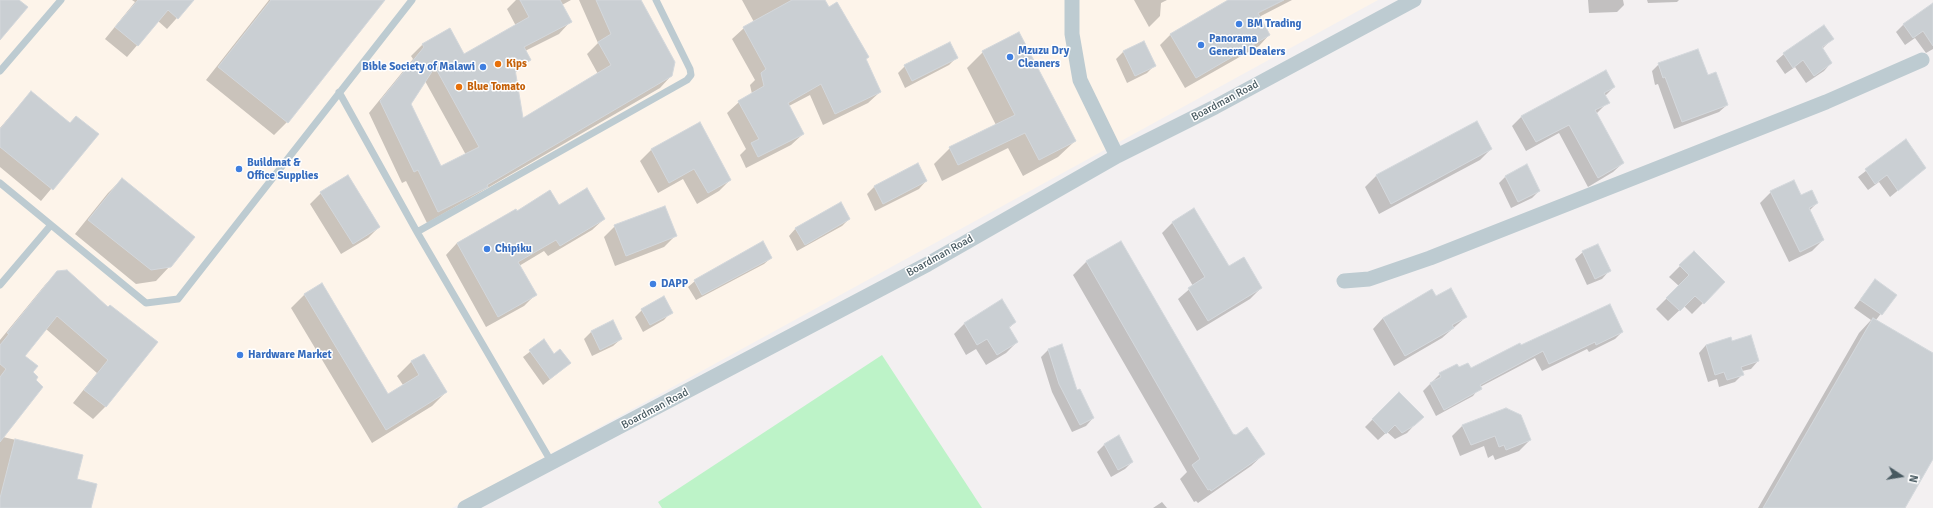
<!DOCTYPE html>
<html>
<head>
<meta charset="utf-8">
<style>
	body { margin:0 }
	#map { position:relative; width:1933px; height:508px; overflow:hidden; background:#f3f0f1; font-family:Signika,sans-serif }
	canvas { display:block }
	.north { position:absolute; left:1881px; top:456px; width:40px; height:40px; -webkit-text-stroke:3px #fff; paint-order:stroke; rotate:102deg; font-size:11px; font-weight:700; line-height:16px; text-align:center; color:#475960 }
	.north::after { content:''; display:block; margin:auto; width:14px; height:18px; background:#475960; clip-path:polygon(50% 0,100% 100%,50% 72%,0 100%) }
</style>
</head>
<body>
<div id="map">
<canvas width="1933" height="508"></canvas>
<div class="north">N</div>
</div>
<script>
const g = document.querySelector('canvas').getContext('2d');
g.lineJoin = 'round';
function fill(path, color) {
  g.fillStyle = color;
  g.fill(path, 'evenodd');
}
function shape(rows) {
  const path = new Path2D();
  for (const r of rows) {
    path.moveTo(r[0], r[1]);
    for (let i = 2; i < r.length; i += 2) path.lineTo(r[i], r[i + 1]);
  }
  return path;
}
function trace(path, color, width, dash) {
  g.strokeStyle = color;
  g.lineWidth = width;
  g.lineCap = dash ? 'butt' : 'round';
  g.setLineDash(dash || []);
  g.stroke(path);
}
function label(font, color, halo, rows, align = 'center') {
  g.font = font + ' Signika,sans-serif';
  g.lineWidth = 3;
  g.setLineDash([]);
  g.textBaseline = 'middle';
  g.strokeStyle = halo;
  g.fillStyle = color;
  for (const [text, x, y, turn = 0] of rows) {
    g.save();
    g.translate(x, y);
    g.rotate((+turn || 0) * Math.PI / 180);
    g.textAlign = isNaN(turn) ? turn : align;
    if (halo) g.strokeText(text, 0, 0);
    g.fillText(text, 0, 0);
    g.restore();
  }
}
const commercial = shape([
	[0,0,1378,0,452,508,0,508]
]);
const green = shape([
	[882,355,982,508,662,508,658,502]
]);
const shadow = shape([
	[132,0,193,0,167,29,158,21,127,57,105,39,135,2],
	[269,0,384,0,287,122,274,135,206,80],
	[516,0,571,0,562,5,570,22,559,34,525,51,530,60,514,74,522,119,598,74,587,54,598,43,579,0,633,0,671,76,660,88,427,223,406,181,402,183,369,113,413,59,411,56,423,44,464,56,516,26,507,9],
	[425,81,466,155,441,167,410,104],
	[742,0,824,0,828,8,868,57,865,60,880,92,868,103,823,125,810,95,789,106,803,134,791,145,746,168,740,155,746,149,727,113,739,102,752,94,750,85,755,80,732,39,744,28,754,22],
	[1134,0,1167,0,1161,3,1160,16,1149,27],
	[1230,0,1292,0,1259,17,1269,35,1259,46,1185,88,1160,45,1171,34],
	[1588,0,1623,0,1624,5,1617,12,1589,13],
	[1647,0,1679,0,1677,2,1648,3],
	[1933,4,1933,49,1926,53,1915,38,1905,45,1896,32,1904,24],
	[1832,39,1822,49,1831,63,1824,71,1806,83,1795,67,1785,74,1776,61,1784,54],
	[983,52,1075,141,1058,157,1023,176,1008,148,942,181,934,164,950,148,996,125,967,68],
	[1123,52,1155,65,1147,73,1127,83,1116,59],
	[956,58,949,65,905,88,898,73,905,66],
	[1659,64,1727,105,1719,112,1674,129,1658,84,1655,85,1652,71],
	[1614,87,1605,96,1608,102,1596,114,1623,163,1613,172,1588,187,1559,133,1526,151,1512,126,1522,116],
	[31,92,70,124,97,134,41,201,0,167,0,128],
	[1477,122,1491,149,1480,160,1379,214,1365,187,1376,176],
	[699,123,730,180,719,191,697,204,683,179,658,193,640,161,651,150],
	[1905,141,1925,168,1890,197,1879,182,1868,190,1858,177],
	[1506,176,1539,191,1532,198,1511,208,1499,183],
	[122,179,170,266,156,281,136,284,75,234,108,193],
	[926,181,919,189,875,211,867,194,875,186],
	[1771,192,1801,196,1817,203,1809,211,1823,240,1812,251,1789,262,1760,203],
	[321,193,379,227,368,238,341,254,310,204],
	[559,207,604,219,592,230,548,256,544,251,519,266,535,295,524,306,486,327,446,255,457,243,515,210,517,212],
	[849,219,842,226,797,251,789,236,796,228],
	[1173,222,1229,268,1261,288,1250,299,1197,331,1178,299,1193,286,1162,233],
	[615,226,675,236,664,247,615,266,604,237],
	[1121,242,1232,435,1264,454,1251,466,1198,503,1196,501,1194,502,1180,479,1187,472,1073,275,1086,262],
	[1583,252,1609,271,1602,279,1587,285,1575,259],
	[1694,252,1724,282,1692,314,1684,306,1668,321,1656,309,1679,286,1669,277],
	[771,258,764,264,696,300,688,287,695,281],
	[58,272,156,342,105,407,93,419,73,403,97,373,46,329,24,356,32,373,3,437,82,455,76,480,90,508,0,508,0,340,45,285],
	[1875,280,1895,295,1876,320,1933,354,1933,457,1904,508,1758,508,1859,333,1871,320,1854,308],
	[305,294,388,395,403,385,397,376,411,362,423,355,446,392,432,406,372,443,291,308],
	[1435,298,1466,317,1442,338,1394,366,1373,329,1383,318],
	[642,310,671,312,664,320,643,332,635,317],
	[1015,322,1009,328,1017,342,1006,353,986,365,976,349,966,355,954,334,964,324],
	[591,332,621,339,613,346,592,356,584,339],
	[1622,332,1615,339,1589,352,1587,349,1542,371,1535,358,1480,387,1473,396,1436,416,1423,391,1440,374,1458,369,1470,370,1521,346],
	[544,341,554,355,570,363,543,385,523,357],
	[1731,342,1758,361,1751,369,1742,371,1743,374,1735,382,1719,387,1717,379,1708,382,1699,353,1706,345],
	[1061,345,1077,392,1093,418,1086,426,1072,432,1052,392,1041,357,1048,350],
	[1399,393,1422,417,1407,433,1395,439,1387,432,1378,440,1365,427],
	[1463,425,1530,440,1519,451,1495,460,1493,455,1488,458,1484,446,1460,456,1452,436],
	[1118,437,1132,462,1125,469,1111,477,1097,452,1104,445],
	[1162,502,1167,508,1153,508]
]);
const building = shape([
	[0,0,19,0,28,7,0,40,0,0],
	[138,0,194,0,178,19,168,10,138,46,115,27,138,0],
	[271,0,385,0,288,123,218,67,271,0],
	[520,0,560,0,572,22,524,47,531,60,515,69,523,118,611,65,598,42,611,34,596,0,641,0,675,62,672,76,487,185,488,187,438,212,418,170,414,172,380,101,424,47,422,44,450,28,464,54,529,17,520,0],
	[435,67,479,147,441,166,411,104,435,67],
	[792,0,825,0,829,7,837,2,869,57,866,59,881,92,835,114,821,84,788,103,804,134,758,157,751,143,759,139,738,101,764,86,761,73,766,69,743,27,792,0],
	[1228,0,1284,0,1258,13,1270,35,1196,78,1170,34,1228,0],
	[1933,3,1933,46,1923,31,1913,38,1903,24,1933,3],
	[1824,25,1834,39,1822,47,1832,63,1814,76,1803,60,1793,68,1783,53,1824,25],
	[1019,32,1076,141,1039,160,1025,133,958,165,949,147,1015,115,982,51,1019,32],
	[1144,41,1156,66,1135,76,1123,51,1144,41],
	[950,42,958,58,912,81,904,65,950,42],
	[1698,49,1708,75,1716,72,1728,105,1682,122,1665,77,1663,78,1658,63,1698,49],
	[1606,70,1615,87,1604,93,1610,103,1595,110,1624,163,1598,178,1569,125,1536,142,1521,116,1606,70],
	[31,91,70,123,76,116,99,134,53,190,0,147,0,129,31,91],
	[1477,121,1492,149,1391,204,1376,175,1477,121],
	[700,122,731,180,708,193,694,169,669,183,651,149,700,122],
	[1906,139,1926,168,1898,191,1887,175,1875,184,1865,169,1906,139],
	[918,163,927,181,883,204,874,186,918,163],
	[1527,164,1540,191,1518,202,1505,176,1527,164],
	[348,175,380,227,353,244,320,192,348,175],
	[122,178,195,237,171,267,151,270,88,220,122,178],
	[1794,180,1801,195,1812,190,1818,203,1809,208,1824,240,1800,252,1770,191,1794,180],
	[587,188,605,219,560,246,556,240,518,262,537,295,498,317,457,243,516,209,517,211,550,190,559,205,587,188],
	[841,202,850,219,805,245,795,228,841,202],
	[665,206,677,236,626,256,614,225,665,206],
	[1194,208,1229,266,1244,257,1262,288,1208,321,1188,288,1205,277,1172,222,1194,208],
	[763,241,772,258,702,295,694,280,763,241],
	[1121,241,1233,434,1236,435,1247,427,1265,454,1211,491,1210,489,1208,490,1192,465,1200,459,1086,261,1121,241],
	[1598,244,1611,271,1595,279,1582,251,1598,244],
	[1694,251,1725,282,1704,304,1695,296,1680,311,1666,298,1689,275,1679,265,1694,251],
	[67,270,108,307,110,305,158,342,106,407,84,390,108,360,57,316,25,356,38,366,33,372,38,377,36,380,43,387,0,442,0,377,6,369,0,364,0,345,9,334,7,333,57,271,67,270],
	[1875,279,1897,295,1882,315,1860,300,1875,279],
	[322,283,388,394,419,375,411,361,424,354,447,392,386,430,304,294,322,283],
	[1451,288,1467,317,1452,325,1454,328,1405,356,1383,318,1432,289,1436,296,1451,288],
	[664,296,673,313,650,325,641,309,664,296],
	[1002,299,1016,322,1009,327,1018,342,997,355,987,339,977,345,964,323,1002,299],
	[1610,304,1623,332,1596,345,1595,342,1549,364,1543,351,1480,385,1482,389,1444,410,1430,383,1441,377,1439,373,1457,364,1459,367,1468,363,1471,368,1520,343,1521,345,1610,304],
	[1873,318,1933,353,1933,459,1905,508,1763,508,1873,318],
	[613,320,622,339,600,350,591,331,613,320],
	[1751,335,1759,361,1741,367,1744,375,1727,380,1724,372,1715,375,1706,345,1731,337,1732,341,1751,335],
	[544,339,554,354,560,349,571,363,550,379,529,350,544,339],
	[1062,344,1077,390,1080,389,1094,418,1080,425,1059,384,1048,349,1062,344],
	[1399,392,1424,417,1415,425,1402,433,1395,425,1386,434,1372,419,1399,392],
	[1506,408,1521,415,1531,440,1506,450,1504,445,1499,447,1495,436,1471,445,1462,425,1506,408],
	[1119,435,1133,462,1118,470,1104,444,1119,435],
	[15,439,83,455,77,479,97,484,91,508,0,508,0,498,15,439]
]);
const lane = shape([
	[0,71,61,0],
	[339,92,417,232,552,463],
	[0,183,146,303,178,299,412,0],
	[417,232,687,80,691,75,690,69,656,0],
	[0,285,51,225]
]);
const street = shape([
	[1072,0,1072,34,1080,80,1117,156],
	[1344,281,1369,279,1430,258,1826,102,1922,60],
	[465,508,928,264,1117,156,1215,107,1414,0]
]);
const markers = [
	[1239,24,4,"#3f7fe0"],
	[1201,45,4,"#3f7fe0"],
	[1010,57,4,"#3f7fe0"],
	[498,64,4,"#e8710a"],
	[483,67,4,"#3f7fe0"],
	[459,87,4,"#e8710a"],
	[239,169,4,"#3f7fe0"],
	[487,249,4,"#3f7fe0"],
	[653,284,4,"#3f7fe0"],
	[240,355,4,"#3f7fe0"]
];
const shopNames = [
	["BM Trading",1247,24],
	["Panorama",1209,39],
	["General Dealers",1209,52],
	["Mzuzu Dry",1018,51],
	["Cleaners",1018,64],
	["Bible Society of Malawi",475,67,"right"],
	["Buildmat &",247,163],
	["Office Supplies",247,176],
	["Chipiku",495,249],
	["DAPP",661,284],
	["Hardware Market",248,355]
];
const foodNames = [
	["Kips",506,64],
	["Blue Tomato",467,87]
];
const streetNames = [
	["Boardman Road",1225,101,-28],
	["Boardman Road",940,256,-29],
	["Boardman Road",655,409,-28]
];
fill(commercial, '#fdf4ea');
fill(green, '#bdf3c8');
fill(shadow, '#0003');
fill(building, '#cacfd3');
trace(building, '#d4d8dc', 1);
trace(lane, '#bdcbd1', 7);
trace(street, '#bdcbd1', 15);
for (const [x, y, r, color] of markers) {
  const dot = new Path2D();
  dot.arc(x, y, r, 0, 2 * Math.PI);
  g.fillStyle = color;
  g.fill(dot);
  trace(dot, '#fff', 1.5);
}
label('bold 11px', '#366cbe', '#fff', shopNames, 'left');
label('bold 11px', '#c56008', '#fff', foodNames, 'left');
label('11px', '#475960', '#fff', streetNames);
</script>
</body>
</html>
